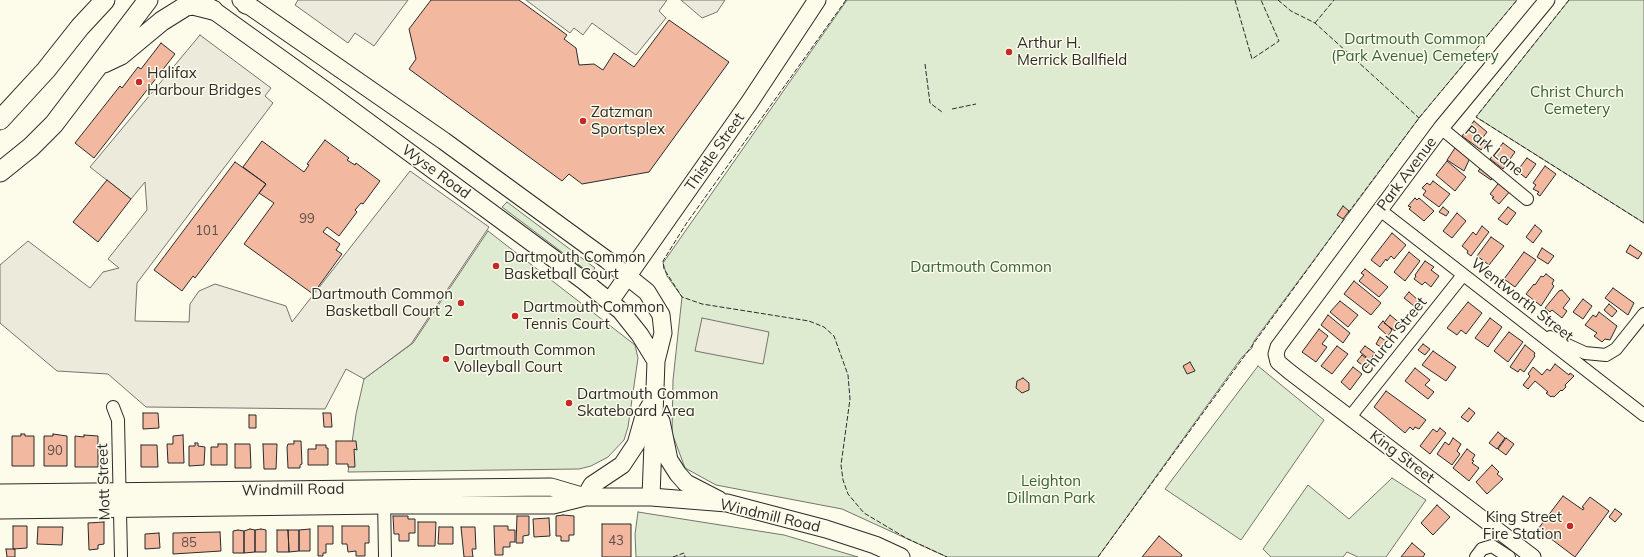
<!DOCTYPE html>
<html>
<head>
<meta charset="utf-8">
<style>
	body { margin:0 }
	canvas { display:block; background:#fdfbea }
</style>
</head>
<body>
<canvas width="1644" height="557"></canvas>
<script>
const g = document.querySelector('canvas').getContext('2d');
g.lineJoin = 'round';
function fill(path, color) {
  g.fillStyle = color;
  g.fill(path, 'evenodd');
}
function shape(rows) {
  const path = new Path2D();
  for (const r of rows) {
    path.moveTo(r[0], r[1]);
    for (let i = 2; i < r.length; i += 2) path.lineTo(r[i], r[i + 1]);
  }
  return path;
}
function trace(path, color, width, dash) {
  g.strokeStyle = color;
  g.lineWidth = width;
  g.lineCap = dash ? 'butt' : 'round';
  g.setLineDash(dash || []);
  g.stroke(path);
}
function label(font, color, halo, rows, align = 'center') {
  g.font = font + ' Mulish,sans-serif';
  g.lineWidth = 3;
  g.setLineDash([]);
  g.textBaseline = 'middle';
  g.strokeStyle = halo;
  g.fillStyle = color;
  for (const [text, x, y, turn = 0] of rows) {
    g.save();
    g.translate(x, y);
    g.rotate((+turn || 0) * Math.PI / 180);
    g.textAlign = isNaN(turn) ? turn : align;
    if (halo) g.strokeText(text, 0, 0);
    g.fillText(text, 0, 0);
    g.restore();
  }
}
const green = shape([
	[847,0,1517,0,1419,118,1254,341,1252,348,1242,357,1098,557,947,557,842,509,716,485,685,468,672,433,673,380,682,297,667,276,663,263,847,0],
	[1569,0,1644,0,1644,223,1476,117,1569,0],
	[507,202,595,268,591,274,502,207,507,202],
	[488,231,635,345,638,358,628,427,624,440,608,457,591,466,579,469,348,472,356,414,364,379,413,343,488,231],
	[1258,366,1324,420,1241,540,1165,489,1258,366],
	[1392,478,1426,500,1386,557,1358,557,1347,552,1343,557,1271,557,1263,549,1308,485,1349,519,1392,478],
	[638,512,784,535,858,557,636,557,635,534,638,512]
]);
const parking = shape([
	[298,0,408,0,374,46,355,33,348,43,295,5,298,0],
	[526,0,667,0,659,11,666,18,636,55,592,23,583,35,574,28,570,33,526,0],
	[681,0,725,0,717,12,702,18,681,0],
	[200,35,271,88,265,96,273,103,137,283,135,321,189,322,190,304,199,291,215,284,286,306,292,322,410,171,489,227,411,344,364,379,346,369,325,409,146,407,108,374,57,371,0,323,0,265,28,241,90,288,103,272,119,268,108,259,147,210,145,182,131,199,90,167,200,35],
	[702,318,769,332,763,364,695,351,702,318]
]);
const building = shape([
	[431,0,519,0,567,35,564,39,576,48,579,65,594,64,603,70,614,53,634,67,669,20,729,62,649,172,582,184,569,174,562,181,409,69,416,59,409,29,431,0],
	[161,43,175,54,94,158,75,143,120,86,122,88,138,67,141,69,161,43],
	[1474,121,1487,132,1481,140,1486,144,1481,150,1462,136,1474,121],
	[325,140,349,158,347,160,355,165,356,163,380,181,363,204,361,203,355,210,357,212,339,236,327,227,323,232,340,244,336,250,342,254,313,294,244,244,274,203,259,193,266,184,243,167,262,141,304,172,309,165,307,164,325,140],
	[1503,143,1515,152,1503,169,1490,159,1503,143],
	[1455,148,1470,158,1464,171,1447,160,1455,148],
	[1527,158,1536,164,1526,178,1517,171,1527,158],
	[1447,161,1466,177,1455,191,1436,175,1447,161],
	[235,162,266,184,195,278,193,276,182,291,154,270,235,162],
	[1484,165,1494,176,1491,180,1478,171,1484,165],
	[1545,166,1556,174,1540,196,1537,194,1539,192,1533,189,1536,185,1533,183,1545,166],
	[107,180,131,199,98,242,73,222,107,180],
	[1501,180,1512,189,1499,204,1492,198,1494,197,1490,194,1501,180],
	[1433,181,1450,194,1439,207,1423,195,1426,191,1422,188,1427,183,1430,185,1433,181],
	[1415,198,1417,200,1419,198,1434,211,1424,221,1409,209,1411,207,1408,206,1415,198],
	[1343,206,1349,211,1343,219,1337,215,1343,206],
	[1443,207,1449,212,1446,216,1439,212,1443,207],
	[1508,207,1516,213,1507,225,1498,219,1508,207],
	[1457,213,1466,221,1452,238,1443,231,1457,213],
	[1535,225,1542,231,1533,243,1526,237,1535,225],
	[1482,226,1489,232,1471,256,1467,253,1468,251,1462,246,1473,232,1476,235,1482,226],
	[1392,233,1406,245,1394,259,1391,256,1387,261,1386,259,1380,267,1371,260,1392,233],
	[1491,237,1504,246,1489,265,1477,256,1491,237],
	[1630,245,1642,253,1638,259,1626,252,1630,245],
	[1542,248,1554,256,1548,264,1537,257,1542,248],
	[1409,252,1420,261,1405,281,1394,272,1409,252],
	[1524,252,1536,260,1515,287,1504,279,1524,252],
	[1425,261,1434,267,1431,270,1439,276,1431,287,1425,282,1422,285,1414,279,1416,276,1415,275,1425,261],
	[1365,269,1388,287,1379,297,1359,281,1364,275,1361,273,1365,269],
	[1546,274,1554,280,1552,284,1554,286,1541,306,1526,294,1534,284,1535,285,1541,276,1543,277,1546,274],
	[1354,281,1381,303,1371,315,1344,294,1354,281],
	[1613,288,1634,303,1628,315,1605,298,1613,288],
	[1562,290,1570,299,1563,308,1567,311,1562,318,1552,310,1550,312,1545,308,1559,291,1562,290],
	[1409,292,1418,300,1414,306,1404,298,1409,292],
	[1583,299,1592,306,1583,319,1573,312,1583,299],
	[1340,301,1358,315,1348,327,1330,312,1340,301],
	[1468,302,1482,313,1466,334,1461,330,1457,335,1447,328,1468,302],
	[1609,304,1617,311,1612,317,1604,310,1609,304],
	[1599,312,1617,326,1610,340,1605,339,1602,342,1594,336,1597,333,1585,325,1593,315,1596,317,1599,312],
	[1328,315,1350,333,1343,343,1321,325,1328,315],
	[1390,315,1401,324,1395,331,1384,323,1390,315],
	[1490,318,1502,327,1488,347,1475,338,1490,318],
	[1383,321,1392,330,1388,336,1378,327,1383,321],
	[1319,329,1328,336,1322,344,1327,347,1316,362,1302,352,1319,329],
	[1509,332,1523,342,1508,362,1494,351,1509,332],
	[1380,337,1386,341,1381,347,1376,344,1380,337],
	[1423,344,1430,349,1425,355,1418,350,1423,344],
	[1525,345,1535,353,1534,355,1535,356,1524,372,1520,369,1518,372,1510,367,1525,345],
	[1337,346,1348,354,1332,374,1321,366,1337,346],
	[1365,346,1375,353,1370,360,1360,352,1365,346],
	[1433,351,1456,367,1446,381,1422,365,1433,351],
	[1362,355,1371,362,1366,368,1357,361,1362,355],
	[1190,362,1195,371,1187,374,1183,366,1190,362],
	[1555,364,1569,375,1570,373,1574,376,1565,385,1566,387,1562,391,1561,390,1554,397,1552,396,1551,397,1546,393,1548,392,1535,381,1528,389,1523,385,1530,376,1528,374,1533,367,1542,375,1547,369,1550,371,1555,364],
	[1353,367,1362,374,1350,390,1341,382,1353,367],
	[1415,368,1430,380,1425,385,1434,392,1428,399,1405,381,1415,368],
	[1023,378,1029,383,1029,390,1022,393,1016,388,1017,381,1023,378],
	[1386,391,1426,420,1419,429,1415,427,1413,430,1410,427,1405,433,1374,407,1386,391],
	[1469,408,1475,413,1468,422,1461,417,1469,408],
	[143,413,158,413,159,428,143,429,143,413],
	[323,413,331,413,332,427,324,427,323,413],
	[249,415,256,415,256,428,249,428,249,415],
	[1440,428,1446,433,1430,454,1420,446,1433,429,1437,432,1440,428],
	[1498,432,1505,438,1497,449,1489,443,1498,432],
	[21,434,25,434,25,436,34,436,34,466,12,466,12,436,21,436,21,434],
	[53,434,67,436,67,466,44,466,44,436,53,436,53,434],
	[84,435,98,436,98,467,75,467,75,436,84,437,84,435],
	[183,435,184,463,168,463,167,444,173,444,173,436,183,435],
	[1453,438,1461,444,1457,451,1460,454,1452,465,1437,454,1445,442,1449,445,1453,438],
	[1506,438,1514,444,1506,455,1498,449,1506,438],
	[294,441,301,441,302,464,300,465,300,468,288,468,287,447,288,444,294,444,294,441],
	[336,441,356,441,357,450,354,449,355,467,348,467,348,464,336,464,336,441],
	[195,443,198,443,198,446,205,447,204,465,189,466,189,446,195,446,195,443],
	[218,444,227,444,227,465,211,465,211,447,218,447,218,444],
	[235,444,250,444,251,468,235,468,235,444],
	[263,444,277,444,276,469,264,469,263,444],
	[141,445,157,445,158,467,141,467,141,445],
	[316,445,326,445,326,448,328,448,328,465,308,465,308,449,316,449,316,445],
	[1467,449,1475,455,1472,460,1474,461,1472,463,1479,468,1469,481,1453,468,1467,449],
	[1492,465,1499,472,1497,474,1503,479,1487,494,1476,482,1492,465],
	[1563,496,1583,510,1584,508,1582,507,1590,497,1609,511,1575,557,1538,529,1563,496],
	[1437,505,1450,517,1433,535,1421,523,1437,505],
	[1615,509,1622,514,1615,522,1609,517,1615,509],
	[563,515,574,516,574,535,569,535,569,541,561,541,561,536,556,536,556,516,563,515],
	[393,516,408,516,408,519,415,519,415,533,409,533,409,541,399,541,399,534,394,534,393,516],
	[517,516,529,516,529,535,523,536,523,543,516,543,517,516],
	[549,518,550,536,534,537,533,519,549,518],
	[104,522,104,544,98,545,98,549,89,550,88,523,104,522],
	[418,522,436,522,435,546,418,546,418,522],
	[602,524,631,524,631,557,602,557,602,524],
	[13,526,27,526,27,548,13,549,13,526],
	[318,526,333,526,333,544,326,544,326,553,323,553,323,556,318,556,318,526],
	[342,526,369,526,369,543,365,543,365,556,356,556,356,551,348,552,347,544,342,544,342,526],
	[494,526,508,526,508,530,515,530,515,542,510,542,510,547,503,547,503,555,495,555,494,526],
	[38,527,63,527,62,545,37,544,38,527],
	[439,527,453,527,453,544,438,544,439,527],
	[461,527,475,527,476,549,472,549,473,557,464,557,461,527],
	[250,529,255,530,255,552,244,553,244,531,250,529],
	[261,529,266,530,266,552,255,552,255,530,261,529],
	[310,529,310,551,299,551,299,530,310,529],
	[238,530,244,531,244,553,233,553,233,531,238,530],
	[277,530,288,530,289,552,277,552,277,530],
	[288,530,299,530,299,551,289,552,288,530],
	[220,532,221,551,173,554,173,533,220,532],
	[159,533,160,548,145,549,145,534,159,533],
	[1159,536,1182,555,1181,557,1142,557,1159,536],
	[1412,543,1425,554,1423,557,1401,557,1412,543],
	[6,549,15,549,15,557,7,557,6,549]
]);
const minor = shape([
	[1441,128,1527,199],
	[1380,210,1644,415],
	[1550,337,1585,353,1606,355,1616,349,1644,314],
	[113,407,118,420,121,557],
	[1350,417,1463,275],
	[384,498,385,557],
	[1476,557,1482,549,1492,546,1509,557]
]);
const tertiary = shape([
	[1533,557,1290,372,1278,362,1276,354,1278,347,1441,128,1547,0]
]);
const secondary = shape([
	[241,0,444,141,607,260,647,292,661,315,663,333,656,361,651,497],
	[202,2,326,91,584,281,621,311,640,335,656,361],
	[610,301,749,103,817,0],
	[661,421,669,460,678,474,686,483,719,500],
	[0,493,551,487,585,497],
	[585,497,592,485,622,465,636,444,644,416,654,399],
	[0,510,384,505,553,505,585,497,651,497,727,503,826,529,875,545,901,557]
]);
const primary = shape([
	[244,0,246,4],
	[104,63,121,55,162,21,186,6,193,5,213,10],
	[0,120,46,70,80,27,105,0],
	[0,172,31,147,54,124,148,0]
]);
const fence = shape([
	[846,0,686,224,663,261,664,269,682,297,702,304,809,321,824,327,834,336,848,375,850,399,841,465,843,480,848,494,864,513,906,538,947,557],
	[1235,0,1252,59,1279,41,1261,0],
	[1278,0,1291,11,1315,23,1379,81],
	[1569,0,1476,117,1644,223],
	[1315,23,1334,0],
	[925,64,930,103,942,112],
	[1380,82,1419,118],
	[952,109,976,104],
	[1348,213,1419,118,1517,0],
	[673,557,684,553,685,557],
	[1098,557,1345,218]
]);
const markers = [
	[1009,52,4,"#c62828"],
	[139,82,4,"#c62828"],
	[583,121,4,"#c62828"],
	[496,266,4,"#c62828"],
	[461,303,4,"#c62828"],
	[515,316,4,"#c62828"],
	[446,359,4,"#c62828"],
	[569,403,4,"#c62828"],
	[1570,526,4,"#c62828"]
];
const numberNames = [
	["99",307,219],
	["101",207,231],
	["90",55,451],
	["43",616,541],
	["85",189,543]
];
const parkNames = [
	["Dartmouth Common",1415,39],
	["(Park Avenue) Cemetery",1415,56],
	["Christ Church",1577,92],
	["Cemetery",1577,109],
	["Dartmouth Common",981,267],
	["Leighton",1051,481],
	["Dillman Park",1051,498]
];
const poiNames = [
	["Arthur H.",1017,43],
	["Merrick Ballfield",1017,60],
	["Halifax",147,73],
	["Harbour Bridges",147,90],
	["Zatzman",591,112],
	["Sportsplex",591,129],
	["Dartmouth Common",504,257],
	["Basketball Court",504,274],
	["Dartmouth Common",453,294,"right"],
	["Basketball Court 2",453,311,"right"],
	["Dartmouth Common",523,307],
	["Tennis Court",523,324],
	["Dartmouth Common",454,350],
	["Volleyball Court",454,367],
	["Dartmouth Common",577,394],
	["Skateboard Area",577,411],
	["King Street",1562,517,"right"],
	["Fire Station",1562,534,"right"]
];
const streetNames = [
	["Park Lane",1494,151,39],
	["Thistle Street",715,152,-55],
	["Wyse Road",436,172,36],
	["Park Avenue",1407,174,-53],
	["Wentworth Street",1522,300,38],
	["Church Street",1394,336,-51],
	["King Street",1402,457,37],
	["Mott Street",104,482,-92],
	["Windmill Road",293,490,-1],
	["Windmill Road",770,516,13]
];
fill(green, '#deebd1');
trace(green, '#74746e', 1);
fill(parking, '#eceadb');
trace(parking, '#74746e', 1);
fill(building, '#f2b8a0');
trace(building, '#2b2b2b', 1);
trace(minor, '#2b2b2b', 14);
trace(tertiary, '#2b2b2b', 17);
trace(secondary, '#2b2b2b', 19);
trace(primary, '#2b2b2b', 21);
trace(minor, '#fdfbea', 12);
trace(tertiary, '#fdfbea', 15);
trace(secondary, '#fdfbea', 17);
trace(primary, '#fdfbea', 19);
trace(fence, '#2b2b2b', 1, [5, 2]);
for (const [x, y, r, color] of markers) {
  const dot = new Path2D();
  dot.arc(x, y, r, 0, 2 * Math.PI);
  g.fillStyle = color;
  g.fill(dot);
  trace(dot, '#fdfbea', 1.5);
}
label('13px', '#5d4e48', null, numberNames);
label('15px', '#34623c', '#fdfbea', parkNames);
label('15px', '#2b2b2b', '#fdfbea', poiNames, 'left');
label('15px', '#2b2b2b', '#fdfbea', streetNames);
</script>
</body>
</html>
